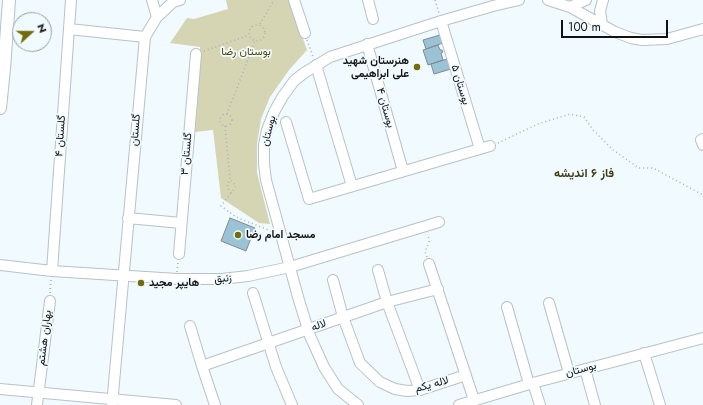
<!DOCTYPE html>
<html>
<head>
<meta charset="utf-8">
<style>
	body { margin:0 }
	#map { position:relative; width:703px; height:405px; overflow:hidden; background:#f1fafe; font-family:Jost,sans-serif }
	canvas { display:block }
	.north { position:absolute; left:12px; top:12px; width:40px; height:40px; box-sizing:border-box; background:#f1fafe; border:1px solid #979ea1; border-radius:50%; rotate:69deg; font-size:11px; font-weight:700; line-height:16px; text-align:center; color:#101315 }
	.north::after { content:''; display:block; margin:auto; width:14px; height:18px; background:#726d0a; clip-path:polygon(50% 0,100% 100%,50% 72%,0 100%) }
	.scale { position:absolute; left:561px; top:20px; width:107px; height:18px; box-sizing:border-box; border:2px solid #101315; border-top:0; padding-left:5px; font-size:12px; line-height:14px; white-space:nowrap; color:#101315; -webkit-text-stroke:3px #f1fafe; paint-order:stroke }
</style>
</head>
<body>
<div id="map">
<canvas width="703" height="405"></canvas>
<div class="north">N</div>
<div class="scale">100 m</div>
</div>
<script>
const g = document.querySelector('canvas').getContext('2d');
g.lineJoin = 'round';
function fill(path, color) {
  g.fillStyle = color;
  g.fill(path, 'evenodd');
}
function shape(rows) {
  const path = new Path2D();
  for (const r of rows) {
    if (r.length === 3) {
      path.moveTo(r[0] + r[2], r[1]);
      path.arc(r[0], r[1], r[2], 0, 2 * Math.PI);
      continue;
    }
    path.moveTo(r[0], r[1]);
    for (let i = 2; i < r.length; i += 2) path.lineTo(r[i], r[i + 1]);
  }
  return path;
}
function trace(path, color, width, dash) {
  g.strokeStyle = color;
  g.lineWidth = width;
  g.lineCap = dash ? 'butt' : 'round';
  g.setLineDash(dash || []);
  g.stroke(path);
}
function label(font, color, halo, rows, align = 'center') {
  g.font = font + ' Jost,Vazirmatn,sans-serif';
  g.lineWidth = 3.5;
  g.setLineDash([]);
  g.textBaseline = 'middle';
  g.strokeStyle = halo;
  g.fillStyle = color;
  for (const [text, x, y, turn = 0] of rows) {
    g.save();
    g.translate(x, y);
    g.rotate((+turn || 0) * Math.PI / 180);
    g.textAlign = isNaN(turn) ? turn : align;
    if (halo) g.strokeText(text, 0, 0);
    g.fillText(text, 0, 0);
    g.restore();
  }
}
const green = shape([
	[226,0,289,0,307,50,289,70,270,97,261,119,257,144,257,173,270,224,259,223,221,198,213,130,195,132,200,47,170,43,187,18,194,19,228,9]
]);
const building = shape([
	[440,35,443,43,426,49,423,40,440,35],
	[438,45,440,50,442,50,443,52,441,53,443,60,428,65,423,50,438,45],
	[447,59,451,69,434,74,431,64,447,59],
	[230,218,255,228,246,251,221,241,230,218]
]);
const path = shape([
	[435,0,439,13],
	[260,24,274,0],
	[257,33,8],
	[307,40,313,57],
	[204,51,249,35],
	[227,114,255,41],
	[226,120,6],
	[225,126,230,179,227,187,231,193,236,186,230,179],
	[498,143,538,124,570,114,584,117,594,131,613,150,639,168,653,168,703,195],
	[231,193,221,206,236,217,271,231],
	[427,257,425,252,429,242,428,234],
	[177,272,178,261],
	[50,293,51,279]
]);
const minor = shape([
	[152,0,157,17],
	[294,0,305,33],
	[368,0,373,19],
	[548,0,570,7,615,32,631,38,642,40,667,39,703,29],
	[570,7,586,0],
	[441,21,480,149],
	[602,24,600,11,603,0],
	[69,29,145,37],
	[367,44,403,171],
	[316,65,352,186],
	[286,122,309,199,490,146],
	[703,139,701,140,703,145],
	[128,218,181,223],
	[179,254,196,54],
	[429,264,474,400],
	[0,265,52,271,177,279,222,279,248,276,290,267,439,222],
	[378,270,387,302,420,390],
	[52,271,71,0],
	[333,280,343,317,360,363,380,382,395,389,407,391,420,390,466,375],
	[253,293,276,367,292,405],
	[549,303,569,373],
	[507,307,529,384],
	[190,326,202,366,215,405],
	[644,353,660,405],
	[202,366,387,302,438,289],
	[585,369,595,405],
	[533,383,540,405],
	[0,389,176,405],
	[37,405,50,301],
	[112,405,145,37,157,17,173,2,180,0],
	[358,405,338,389,324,367,310,336,298,297,266,180,264,164,264,145,267,130,274,112,283,96,294,81,304,73,330,57,441,21,493,6,519,0],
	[459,405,533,383,703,338]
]);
const major = shape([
	[0,108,4,69,9,0]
]);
const markers = [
	[417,67,4,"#726d0a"],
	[238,235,4,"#726d0a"],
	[141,283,4,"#726d0a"]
];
const parkNames = [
	["بوستان رضا",246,52]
];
const poiNames = [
	["هنرستان شهید",409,61,"right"],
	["علی ابراهیمی",409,74,"right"],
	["مسجد امام رضا",246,235],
	["هایپر مجید",149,283]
];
const streetNames = [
	["بوستان ۵",460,85,73],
	["بوستان ۴",385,108,74],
	["گلستان",136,130,-85],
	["بوستان",269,131,-75],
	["گلستان ۴",61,136,-86],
	["گلستان ۳",187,154,-85],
	["زنبق",223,279,-5],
	["لاله",319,326,-19],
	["بهاران هشتم",45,338,-83],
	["بوستان",581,370,-15],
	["لاله یکم",432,385,-15]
];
const neighbourhoodNames = [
	["فاز ۶ اندیشه",584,174]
];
fill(green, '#d6d5b3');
fill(building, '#9bc3d6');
trace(building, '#818a8f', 1);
trace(minor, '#b8c2c7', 12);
trace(major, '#b8c2c7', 14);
trace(path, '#a8b0b3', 1.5, [1, 3]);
trace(minor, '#fff', 10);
trace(major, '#fff', 12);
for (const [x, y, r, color] of markers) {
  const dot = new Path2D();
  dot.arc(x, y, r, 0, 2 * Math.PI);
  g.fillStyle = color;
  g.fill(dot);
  trace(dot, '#f1fafe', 1.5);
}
label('11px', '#4a4604', '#f1fafe', parkNames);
label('bold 11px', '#101315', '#f1fafe', poiNames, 'left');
label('11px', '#101315', '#f1fafe', streetNames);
label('bold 12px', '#3d3b11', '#f1fafe', neighbourhoodNames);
</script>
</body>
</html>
